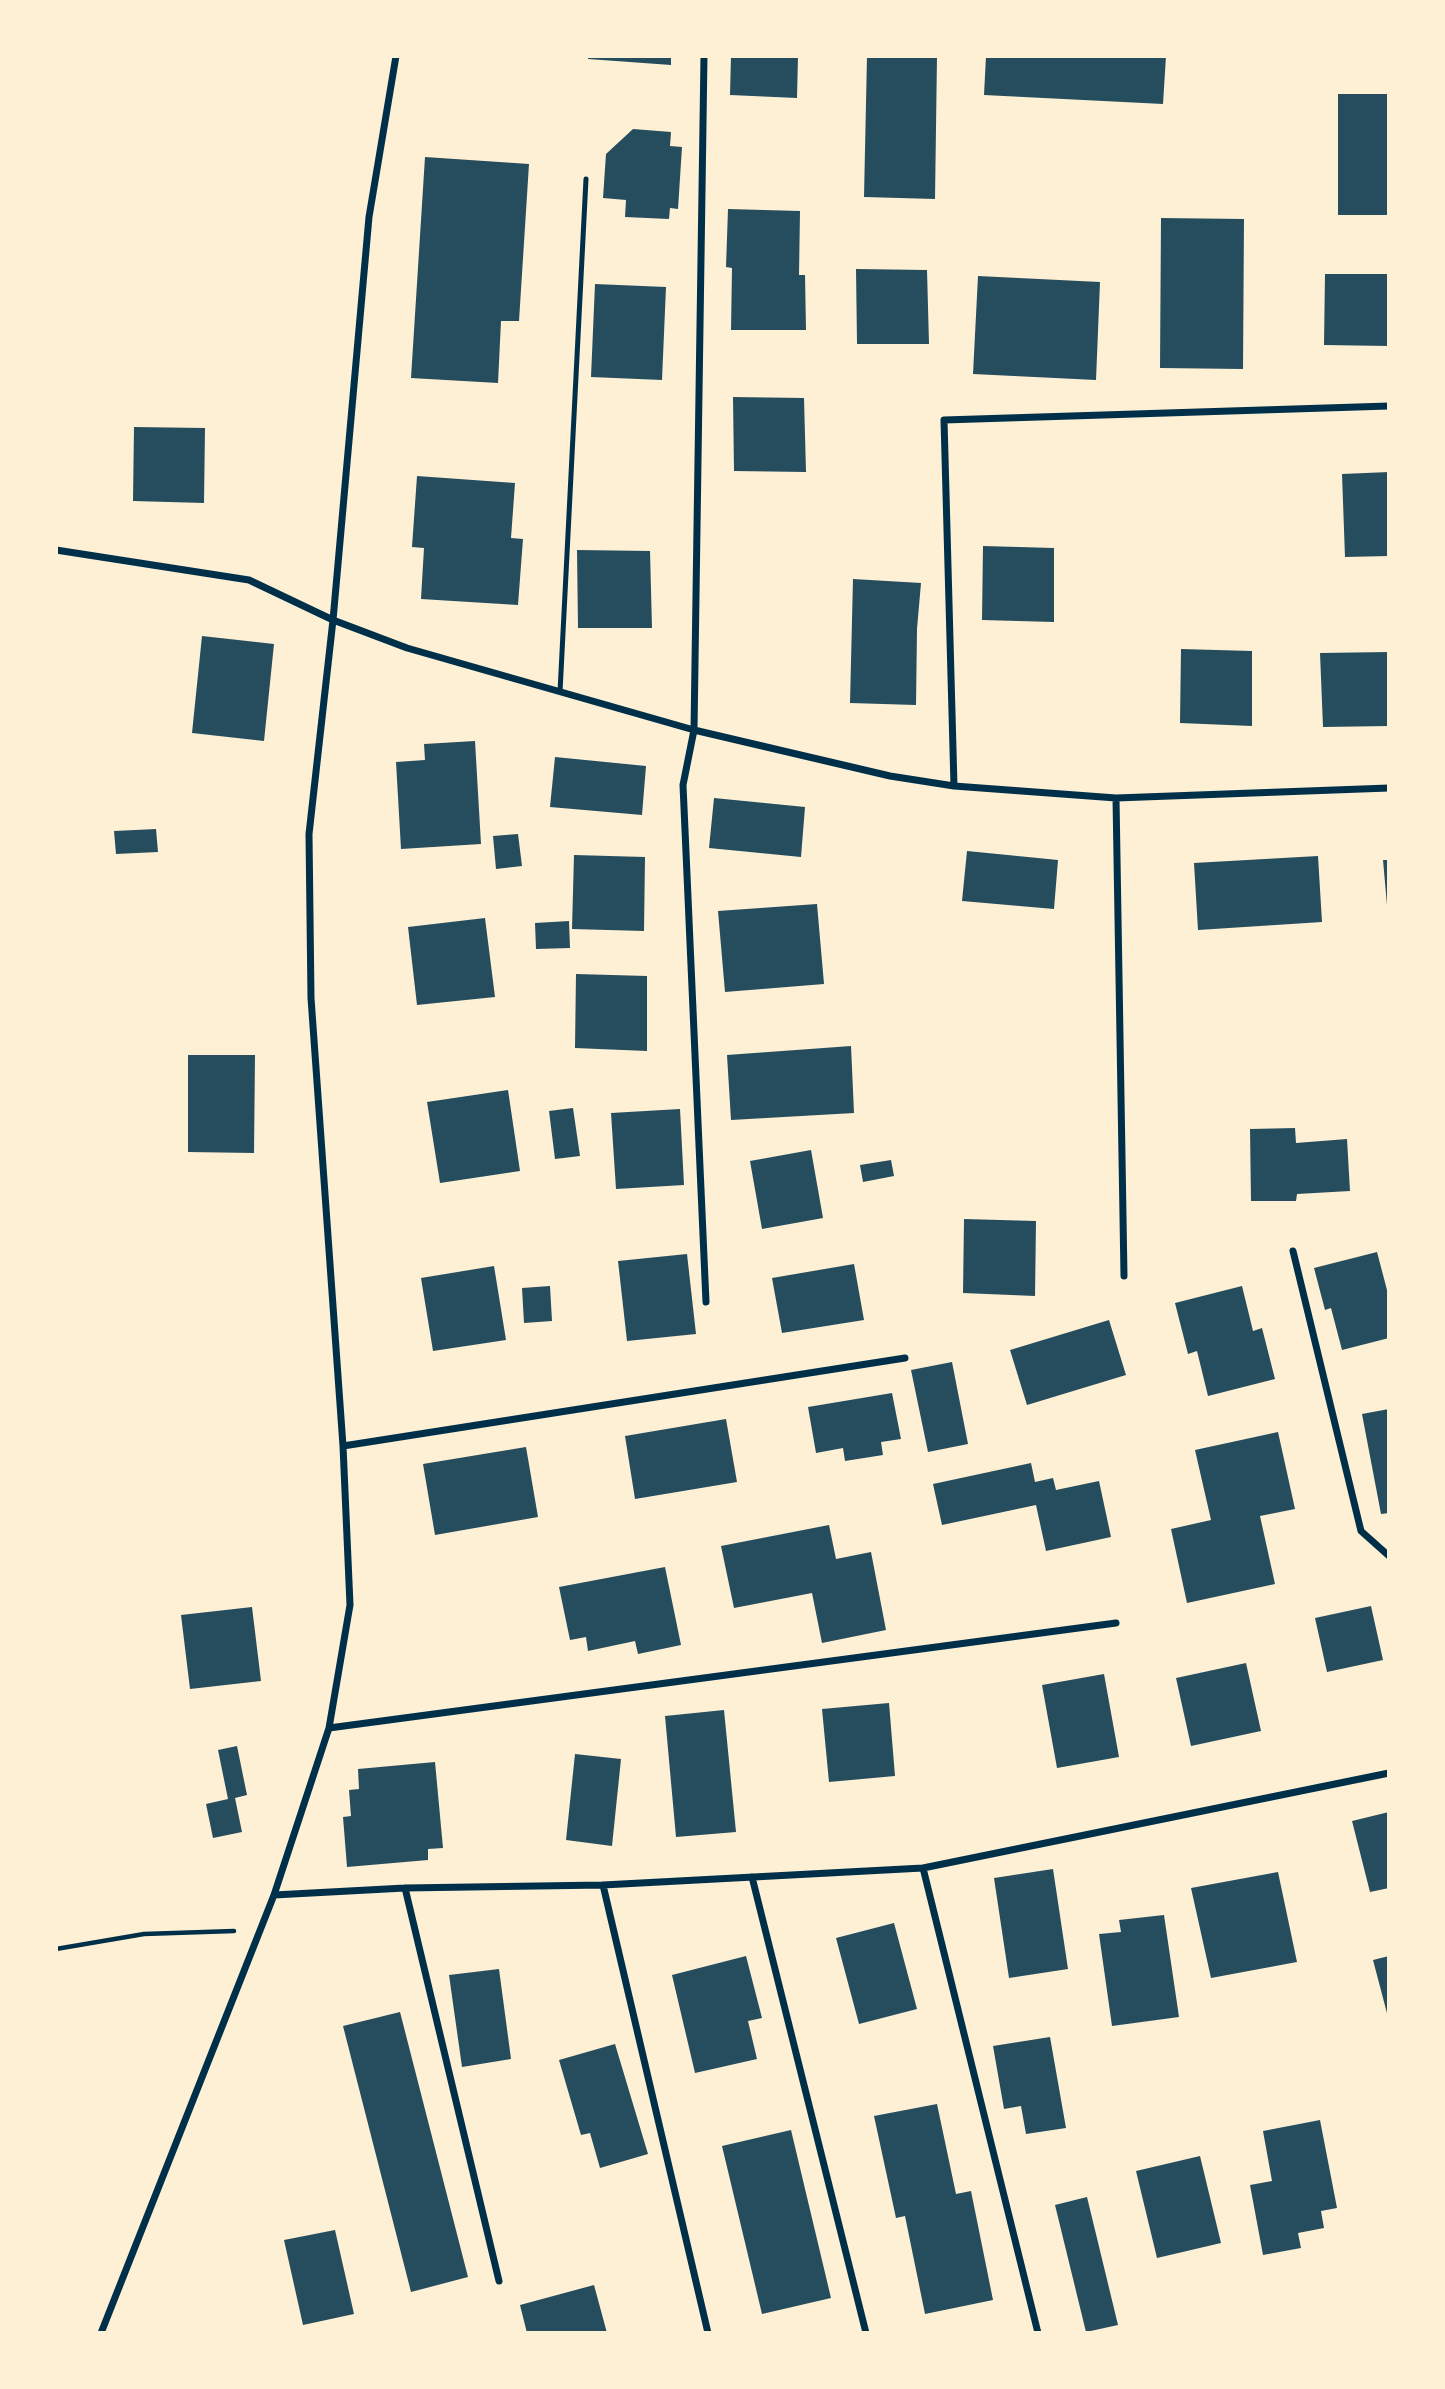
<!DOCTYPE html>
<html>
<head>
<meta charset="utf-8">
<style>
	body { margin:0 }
	#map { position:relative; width:1445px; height:2389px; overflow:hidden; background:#fdf0d5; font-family:"Exo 2",sans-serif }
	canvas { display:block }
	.frame { position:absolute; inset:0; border:58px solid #fdf0d5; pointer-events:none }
</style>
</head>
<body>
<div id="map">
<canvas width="1445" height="2389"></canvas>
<div class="frame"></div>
</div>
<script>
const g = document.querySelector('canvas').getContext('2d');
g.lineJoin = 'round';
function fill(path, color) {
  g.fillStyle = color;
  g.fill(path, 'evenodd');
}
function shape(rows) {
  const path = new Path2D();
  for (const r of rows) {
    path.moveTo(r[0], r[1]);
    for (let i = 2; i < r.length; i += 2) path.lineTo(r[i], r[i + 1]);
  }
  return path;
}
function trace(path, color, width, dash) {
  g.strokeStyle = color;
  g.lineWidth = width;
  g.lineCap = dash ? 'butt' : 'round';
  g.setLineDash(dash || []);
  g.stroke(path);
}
const building = shape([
	[588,56,671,56,671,65,588,59],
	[731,56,798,56,797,98,730,95],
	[867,56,937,56,935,199,864,197],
	[986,56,1166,56,1163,104,984,95],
	[1338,94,1389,94,1389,215,1338,215],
	[633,129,671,132,670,146,682,147,678,209,670,208,669,219,625,217,626,200,603,198,606,154],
	[425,157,529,164,519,321,501,321,498,383,411,378],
	[728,209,800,211,799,275,805,275,806,330,731,330,732,268,726,267],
	[1161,218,1244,219,1243,369,1160,368],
	[856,269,927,270,929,344,857,344],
	[1325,274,1389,274,1389,346,1324,345],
	[978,276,1100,282,1096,380,973,374],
	[595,284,666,287,662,380,591,377],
	[733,397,804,398,806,472,734,471],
	[134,427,205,428,204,503,133,501],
	[1389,472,1389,556,1345,557,1342,474],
	[417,476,515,483,511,538,523,539,518,605,421,599,424,548,412,547],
	[983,546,1054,548,1054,622,982,620],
	[577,550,650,551,652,628,578,628],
	[853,579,921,583,917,629,916,705,850,703],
	[202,636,274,644,264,741,192,733],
	[1181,649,1252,651,1252,726,1180,723],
	[1389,652,1389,726,1323,727,1320,653],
	[475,741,481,844,401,849,396,762,425,760,424,744],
	[555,757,646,766,642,815,550,807],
	[714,798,805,807,801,857,709,848],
	[156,829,158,852,116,854,114,831],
	[518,834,522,866,496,869,493,836],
	[967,851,1058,860,1054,909,962,901],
	[574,855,645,857,644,931,572,929],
	[1318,856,1322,922,1198,930,1194,863],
	[1383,860,1389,860,1389,905,1387,905],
	[817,904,824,984,725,992,718,911],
	[485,918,495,997,417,1005,408,927],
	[569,921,570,948,536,949,535,923],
	[576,974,647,976,647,1051,575,1048],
	[851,1046,854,1113,731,1120,727,1055],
	[188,1055,255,1055,254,1153,188,1152],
	[508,1090,520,1171,440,1183,427,1102],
	[573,1108,580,1156,555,1159,549,1111],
	[680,1109,684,1185,616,1189,611,1113],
	[1295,1128,1296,1143,1347,1139,1350,1191,1297,1194,1296,1201,1251,1201,1250,1129],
	[811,1150,823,1218,762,1229,750,1161],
	[891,1160,894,1176,863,1182,860,1165],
	[964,1219,1036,1221,1035,1296,963,1293],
	[1377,1252,1387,1290,1389,1289,1389,1338,1342,1350,1331,1308,1325,1310,1314,1268],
	[687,1254,696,1334,627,1341,618,1261],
	[854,1264,864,1320,782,1333,772,1278],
	[494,1266,506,1340,433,1351,421,1278],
	[550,1286,552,1321,524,1323,522,1288],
	[1242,1286,1253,1331,1262,1328,1275,1379,1208,1396,1197,1351,1188,1354,1175,1303],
	[1109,1320,1126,1375,1027,1405,1010,1350],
	[952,1362,968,1444,928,1452,911,1370],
	[892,1393,901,1439,881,1442,883,1455,845,1461,843,1448,816,1453,808,1407],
	[1389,1409,1389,1513,1381,1514,1362,1414],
	[726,1419,737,1482,635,1499,625,1436],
	[1278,1432,1295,1509,1260,1516,1275,1584,1187,1603,1171,1529,1211,1520,1195,1450],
	[526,1447,538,1517,435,1535,423,1464],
	[1031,1463,1035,1482,1053,1478,1056,1490,1099,1481,1111,1537,1046,1551,1036,1505,942,1525,933,1484],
	[829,1525,836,1559,871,1552,886,1630,822,1643,812,1593,734,1608,721,1546],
	[665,1567,681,1645,638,1654,635,1641,588,1651,586,1637,570,1640,559,1587],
	[1371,1606,1383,1660,1327,1672,1315,1618],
	[252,1607,261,1681,190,1689,181,1615],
	[1246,1663,1261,1731,1191,1746,1176,1678],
	[1104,1674,1119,1757,1057,1768,1042,1685],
	[889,1703,895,1776,829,1782,822,1709],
	[724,1710,736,1832,676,1837,665,1716],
	[237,1746,247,1795,235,1798,242,1832,213,1838,206,1804,228,1799,218,1750],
	[575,1754,621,1759,612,1846,566,1840],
	[435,1762,443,1848,428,1849,428,1860,347,1867,343,1817,351,1816,349,1790,359,1789,358,1769],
	[1389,1812,1389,1888,1370,1892,1352,1821],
	[1053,1869,1068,1969,1009,1978,994,1878],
	[1278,1872,1297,1962,1211,1978,1191,1888],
	[1164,1915,1179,2017,1112,2026,1099,1934,1121,1932,1119,1920],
	[894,1923,917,2009,859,2024,836,1938],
	[746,1956,762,2018,748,2021,757,2059,695,2073,672,1975],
	[1389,1956,1389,2017,1388,2017,1373,1960],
	[499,1969,511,2059,462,2067,449,1975],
	[400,2012,468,2277,411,2292,343,2026],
	[1050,2037,1066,2128,1026,2134,1021,2106,1004,2109,993,2046],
	[615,2044,648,2154,600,2168,590,2133,581,2135,559,2060],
	[937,2104,956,2194,971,2191,993,2300,925,2314,905,2216,896,2218,874,2116],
	[1320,2120,1337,2208,1321,2211,1324,2228,1298,2233,1301,2248,1263,2255,1250,2185,1272,2181,1263,2131],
	[791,2130,831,2298,762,2314,722,2146],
	[1200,2156,1221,2243,1157,2258,1136,2171],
	[1087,2197,1118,2325,1086,2332,1055,2205],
	[335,2230,354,2314,303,2325,284,2240],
	[594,2285,607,2333,527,2333,520,2305]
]);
const path = shape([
	[56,1949,144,1934,234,1931]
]);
const service = shape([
	[560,692,586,179]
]);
const minor = shape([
	[704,56,694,730,683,785,706,1302],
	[56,550,249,580,333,620,407,648,694,730,890,776,954,786,1116,798,1389,788],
	[954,786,944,420,1389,406],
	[1116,798,1124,1276],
	[1293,1251,1361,1531,1389,1556],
	[343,1446,905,1358],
	[329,1728,1116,1623],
	[923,1868,1038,2333],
	[752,1877,866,2333],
	[603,1885,708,2333],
	[405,1888,499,2281],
	[274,1895,405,1888,603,1885,923,1868,1389,1773],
	[101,2333,274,1895,329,1728,350,1605,343,1446,311,998,309,834,333,620,369,217,396,56]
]);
fill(building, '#264d5e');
trace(path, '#003049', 4.5);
trace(service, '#003049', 5);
trace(minor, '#003049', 7);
</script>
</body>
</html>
